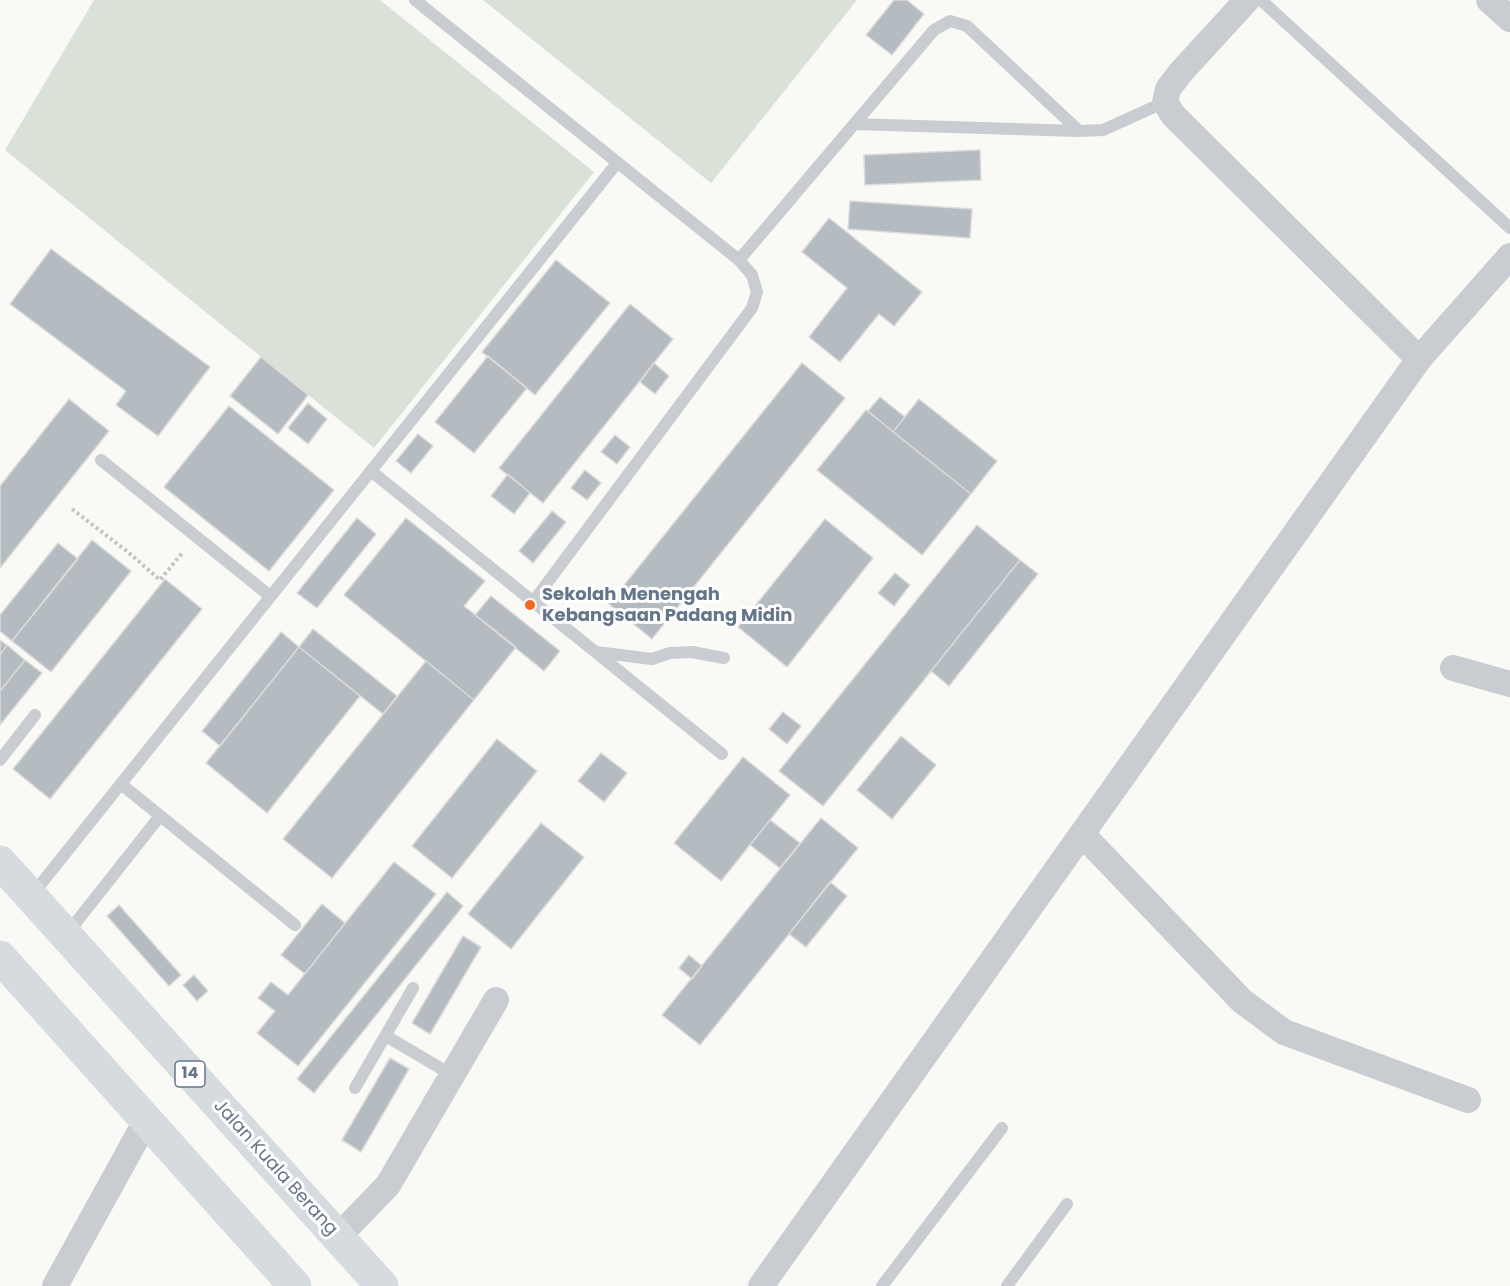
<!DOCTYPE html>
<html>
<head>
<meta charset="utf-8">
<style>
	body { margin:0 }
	canvas { display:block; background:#f9f9f6 }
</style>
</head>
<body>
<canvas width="1510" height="1286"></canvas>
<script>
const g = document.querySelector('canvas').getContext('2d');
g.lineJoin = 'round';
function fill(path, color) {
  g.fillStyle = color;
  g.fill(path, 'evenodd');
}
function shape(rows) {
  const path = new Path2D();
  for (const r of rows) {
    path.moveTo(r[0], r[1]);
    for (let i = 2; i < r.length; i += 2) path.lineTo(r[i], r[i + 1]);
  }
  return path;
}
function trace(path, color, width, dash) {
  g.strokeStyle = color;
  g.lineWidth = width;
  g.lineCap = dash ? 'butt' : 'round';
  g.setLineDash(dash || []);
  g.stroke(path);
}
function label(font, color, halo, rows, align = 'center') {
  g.font = font + ' Poppins,sans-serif';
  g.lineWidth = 6;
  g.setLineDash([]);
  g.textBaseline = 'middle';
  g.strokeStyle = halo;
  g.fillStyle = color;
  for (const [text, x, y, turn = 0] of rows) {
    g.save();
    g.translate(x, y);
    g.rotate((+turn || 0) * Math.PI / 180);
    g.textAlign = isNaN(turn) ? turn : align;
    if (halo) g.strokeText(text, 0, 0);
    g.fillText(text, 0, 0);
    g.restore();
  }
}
const green = shape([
	[94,0,380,0,594,172,374,448,5,150],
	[483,0,857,0,711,183]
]);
const building = shape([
	[894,0,907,0,924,14,892,55,866,35,894,0],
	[980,150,981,180,865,185,864,155,980,150],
	[850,201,972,209,970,238,848,229,850,201],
	[829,218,922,292,894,326,879,314,840,362,809,337,847,288,802,252,829,218],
	[51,249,210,367,158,436,116,405,126,391,10,304,51,249],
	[556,260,610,303,535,395,482,352,556,260],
	[630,304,673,339,543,503,499,468,630,304],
	[488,356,527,388,474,453,435,422,488,356],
	[261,357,308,395,278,434,230,396,261,357],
	[654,363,669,376,655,394,640,382,654,363],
	[802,363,845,398,652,639,609,604,802,363],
	[880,397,905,417,893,432,868,411,880,397],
	[69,399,109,431,0,568,0,486,69,399],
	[919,399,997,461,971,494,893,432,919,399],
	[308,403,327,419,308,444,288,428,308,403],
	[229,406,334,490,269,571,164,487,229,406],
	[866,410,971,494,922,555,817,470,866,410],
	[418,434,433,446,411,473,396,461,418,434],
	[615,435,630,447,617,464,601,452,615,435],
	[585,470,601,483,587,500,571,488,585,470],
	[508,474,530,493,514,514,491,496,508,474],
	[552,511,566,522,533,563,519,551,552,511],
	[357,518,376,534,317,608,297,593,357,518],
	[406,518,485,581,464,606,516,647,474,700,344,595,406,518],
	[825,519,873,558,787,667,738,627,825,519],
	[977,525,1020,560,823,806,779,771,977,525],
	[92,540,131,571,51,672,12,641,92,540],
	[58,543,78,559,12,641,0,631,0,615,58,543],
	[1020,560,1038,574,949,686,931,671,1020,560],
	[895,573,910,585,894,606,878,593,895,573],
	[165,579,202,609,50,799,13,769,165,579],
	[491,596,560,651,544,671,475,615,491,596],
	[313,629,397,696,383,714,299,647,313,629],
	[281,632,299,647,220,746,202,731,281,632],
	[0,640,7,645,0,655,0,640],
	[7,645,25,660,0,691,0,655,7,645],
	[299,647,360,696,267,813,206,763,299,647],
	[25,660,42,673,0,725,0,691,25,660],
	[426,661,474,700,332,878,283,839,426,661],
	[783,712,801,726,787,744,769,729,783,712],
	[901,736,936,765,892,819,857,790,901,736],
	[497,739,537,771,452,878,412,846,497,739],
	[601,753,627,773,604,802,578,781,601,753],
	[743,757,790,795,721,881,674,843,743,757],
	[821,818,858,848,700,1045,662,1015,821,818],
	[770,820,800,843,780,868,750,845,770,820],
	[541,823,584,857,511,949,468,914,541,823],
	[394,862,436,894,298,1066,257,1033,275,1011,258,998,271,982,288,995,394,862],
	[830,882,847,896,806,947,789,934,830,882],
	[447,892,463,906,314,1093,297,1079,447,892],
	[322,904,345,923,305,974,281,955,322,904],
	[119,905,181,975,169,986,107,916,119,905],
	[463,936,481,947,430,1034,412,1023,463,936],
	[689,955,702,966,692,979,679,968,689,955],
	[194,975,208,991,197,1001,183,985,194,975],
	[390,1058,409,1069,361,1152,342,1140,390,1058]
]);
const path = shape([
	[72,509,128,552,160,580,183,552]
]);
const lane = shape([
	[415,0,739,260,752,275,757,292,752,308,533,602],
	[1261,0,1510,228],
	[854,124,1079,131,1103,130,1165,102],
	[739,260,934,30,950,21,967,26,1079,131],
	[101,460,270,596],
	[371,471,722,754],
	[596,652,652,659,670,653,692,652,724,658],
	[0,760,35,715],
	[121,784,295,925],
	[32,895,617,163],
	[66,935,160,816],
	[386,1036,452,1075],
	[355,1088,413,988],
	[882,1286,1002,1128],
	[1007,1286,1067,1204]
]);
const street = shape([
	[1247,0,1181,72,1168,89,1165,102,1173,115,1419,359],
	[1489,0,1510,19],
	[1453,668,1510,684],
	[1082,834,1242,1001,1284,1032,1468,1100],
	[338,1237,388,1185,496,1000],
	[55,1286,146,1121],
	[761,1286,1419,359,1510,256]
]);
const highway = shape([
	[0,862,382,1286],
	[0,957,295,1286]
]);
const markers = [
	[530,605,6,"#f2661e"]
];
const shields = [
	[190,1074,30]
];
const shieldNames = [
	["14",190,1074]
];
const poiNames = [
	["Sekolah Menengah",542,595],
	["Kebangsaan Padang Midin",542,616]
];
const streetNames = [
	["Jalan Kuala Berang",275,1168,48]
];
fill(green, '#dae2d7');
fill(building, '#b4bbc1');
trace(building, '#dbdbd9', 1.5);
trace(path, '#c2c4c7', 4, [3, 3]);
trace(lane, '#c9ccd0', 12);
trace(street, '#c9ccd0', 26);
trace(highway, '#d6dbe0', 33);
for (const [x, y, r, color] of markers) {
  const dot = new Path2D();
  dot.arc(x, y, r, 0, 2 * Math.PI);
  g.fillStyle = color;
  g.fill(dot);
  trace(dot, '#fff', 2);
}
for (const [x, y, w] of shields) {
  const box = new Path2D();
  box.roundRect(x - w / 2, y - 13, w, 26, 4.5);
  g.fillStyle = '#fff';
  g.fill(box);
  trace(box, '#65768a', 1.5);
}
label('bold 16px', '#65768a', null, shieldNames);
label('bold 18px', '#65768a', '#fff', poiNames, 'left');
label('18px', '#65768a', '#fff', streetNames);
</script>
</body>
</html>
